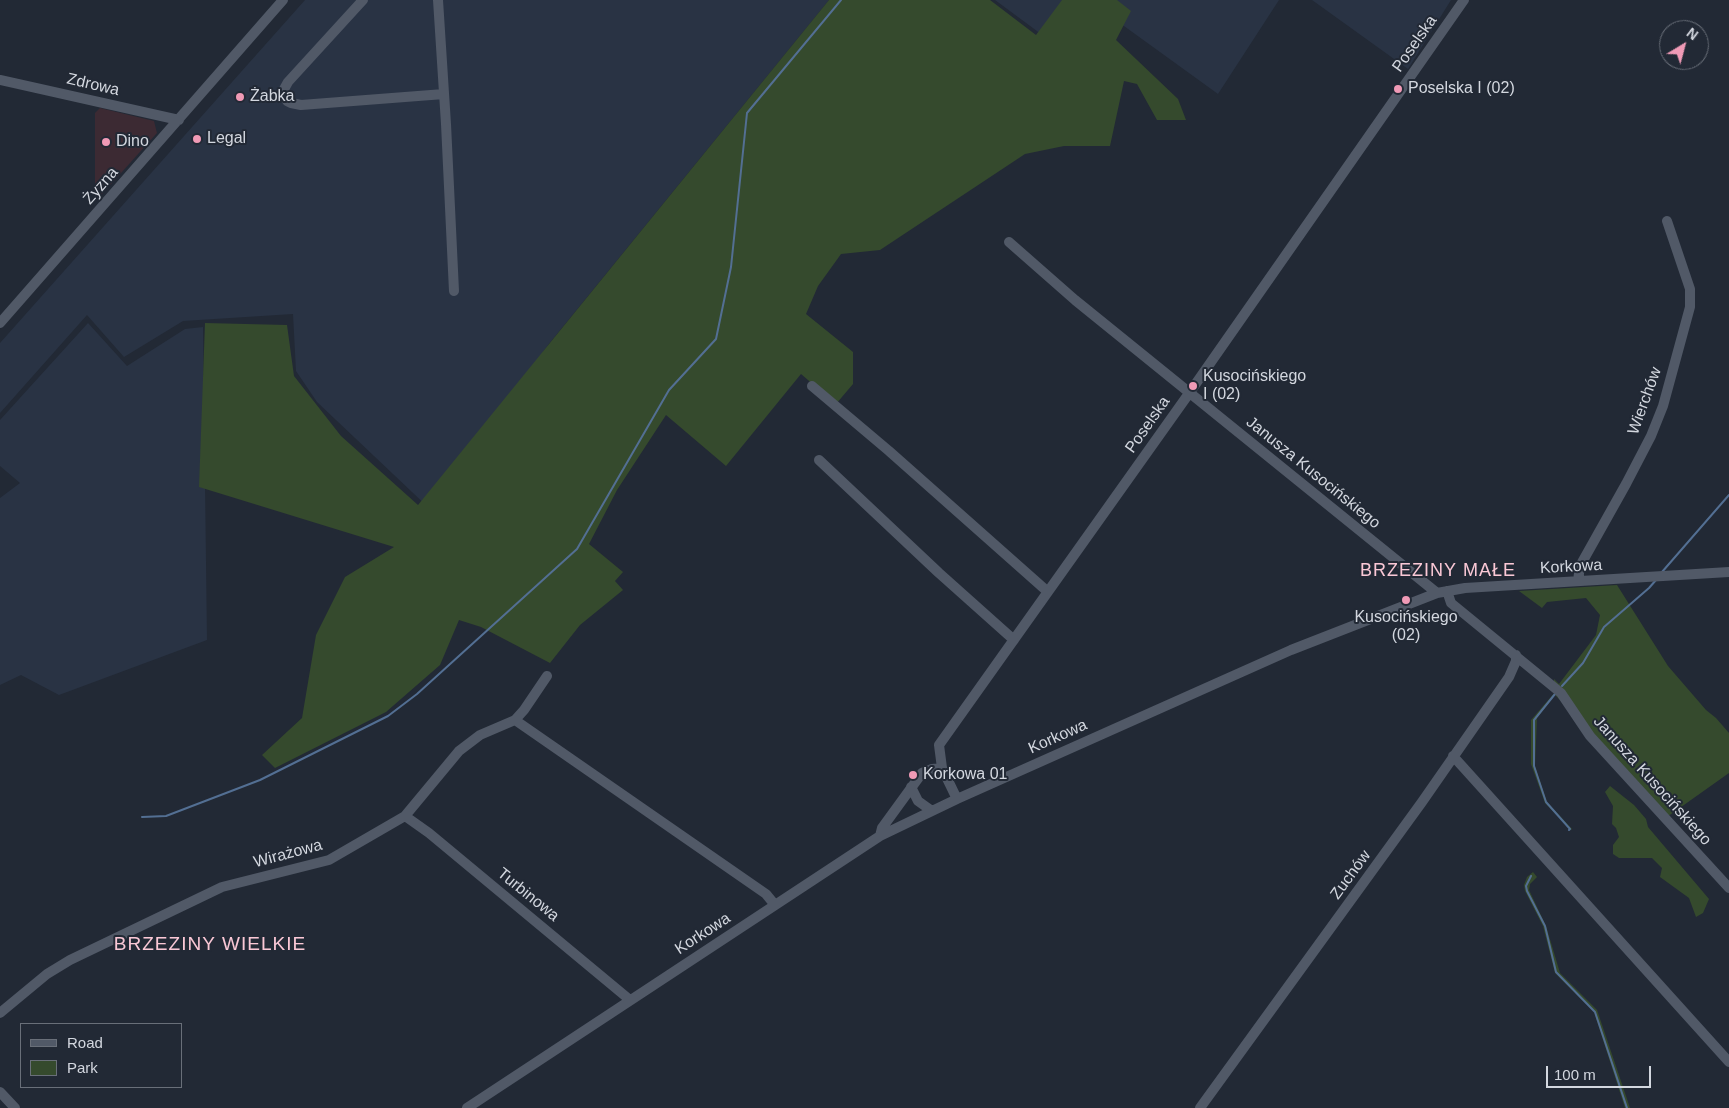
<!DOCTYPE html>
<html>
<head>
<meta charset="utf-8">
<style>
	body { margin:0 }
	#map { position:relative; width:1729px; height:1108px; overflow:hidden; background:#222935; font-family:Arial,sans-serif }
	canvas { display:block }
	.legend { position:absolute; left:20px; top:1023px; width:162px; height:65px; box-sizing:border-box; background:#222935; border:1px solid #696f79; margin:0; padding:6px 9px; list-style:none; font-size:15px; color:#d3d7df }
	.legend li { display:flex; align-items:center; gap:10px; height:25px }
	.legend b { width:25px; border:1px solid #696f79 }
	.north { position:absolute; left:1659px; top:20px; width:50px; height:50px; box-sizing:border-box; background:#222935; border:1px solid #696f79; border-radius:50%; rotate:37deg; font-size:14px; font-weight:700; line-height:20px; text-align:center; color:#d3d7df }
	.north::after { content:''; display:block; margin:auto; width:18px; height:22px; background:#f09ab6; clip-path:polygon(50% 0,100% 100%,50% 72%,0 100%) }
	.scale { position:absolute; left:1546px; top:1066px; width:105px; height:22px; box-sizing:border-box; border:2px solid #d3d7df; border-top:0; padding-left:6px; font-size:15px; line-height:18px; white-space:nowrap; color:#d3d7df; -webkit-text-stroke:4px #222935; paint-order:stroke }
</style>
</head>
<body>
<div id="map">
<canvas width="1729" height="1108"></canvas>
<ul class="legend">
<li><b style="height:6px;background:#515967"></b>Road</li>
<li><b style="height:14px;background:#354a2d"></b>Park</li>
</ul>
<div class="north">N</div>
<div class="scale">100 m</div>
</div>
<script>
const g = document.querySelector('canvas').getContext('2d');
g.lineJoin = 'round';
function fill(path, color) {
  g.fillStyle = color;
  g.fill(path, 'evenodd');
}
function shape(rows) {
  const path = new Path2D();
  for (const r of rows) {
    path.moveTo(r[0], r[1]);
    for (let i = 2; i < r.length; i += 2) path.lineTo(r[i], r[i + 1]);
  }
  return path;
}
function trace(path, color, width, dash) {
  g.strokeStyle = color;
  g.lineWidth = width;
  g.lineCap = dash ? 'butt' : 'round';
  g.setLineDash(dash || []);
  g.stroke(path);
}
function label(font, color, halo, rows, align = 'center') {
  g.font = font + ' Arial,sans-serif';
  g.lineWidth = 4;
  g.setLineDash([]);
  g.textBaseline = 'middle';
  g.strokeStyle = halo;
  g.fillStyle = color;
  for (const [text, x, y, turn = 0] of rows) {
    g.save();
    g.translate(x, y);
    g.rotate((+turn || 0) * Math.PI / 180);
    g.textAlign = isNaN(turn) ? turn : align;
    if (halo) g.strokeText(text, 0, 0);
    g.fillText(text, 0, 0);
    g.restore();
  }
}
const commercial = shape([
	[100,108,154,121,157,133,95,202,95,113]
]);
const built = shape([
	[305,0,829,0,548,345,431,510,317,402,296,371,293,314,183,321,124,357,87,315,0,413,0,343],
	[995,0,1066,0,1041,34],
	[1088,0,1279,0,1218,94],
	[1312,0,1451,0,1408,69],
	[88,323,127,366,185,329,203,327,207,640,59,695,21,675,0,685,0,498,20,483,0,466,0,420]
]);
const green = shape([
	[829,0,990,0,1036,35,1062,0,1117,0,1131,11,1116,40,1178,99,1186,120,1157,120,1137,84,1124,81,1110,146,1064,146,1025,154,880,250,841,254,818,286,806,314,853,352,853,384,836,404,801,374,726,466,666,415,617,490,589,544,623,572,615,581,623,590,580,625,550,663,481,627,459,620,440,665,386,712,275,768,262,755,302,718,316,635,345,577,394,547,199,487,205,323,287,325,294,376,341,436,418,505],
	[1617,585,1668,666,1706,710,1716,718,1729,733,1729,773,1667,817,1620,768,1554,682,1554,679,1559,684,1596,635,1600,615,1586,598,1547,602,1542,608,1519,591],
	[1556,691,1567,707,1555,695,1537,718,1535,766,1547,802,1572,829,1571,830,1545,803,1531,764,1531,720],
	[1610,786,1634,805,1646,819,1648,827,1709,899,1703,913,1696,917,1689,898,1660,877,1662,868,1652,858,1619,858,1613,854,1613,845,1619,837,1616,828,1612,824,1613,806,1605,792],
	[1533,872,1537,877,1530,884,1529,890,1546,926,1560,973,1597,1010,1630,1108,1625,1108,1594,1012,1555,973,1543,926,1525,891,1524,885,1527,877]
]);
const stream = shape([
	[1662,572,1729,495],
	[1562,686,1583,663,1604,627,1649,588,1656,580],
	[1555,694,1534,720,1534,766,1546,802,1570,829,1569,830],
	[142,817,166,816,260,780,388,716,417,694,577,549,669,390,716,339,731,267,747,113,841,0],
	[1531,876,1526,886,1527,891,1545,926,1556,972,1595,1012,1627,1108]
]);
const minor = shape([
	[363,0,288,82,283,91,287,101,291,103,301,105,444,94],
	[438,0,446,124,454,291],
	[0,80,179,120],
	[1009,242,1075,300,1437,593],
	[0,323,283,0],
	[812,386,889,451,1048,592],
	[819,460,939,573,1014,640],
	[1578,581,1580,566,1626,484,1651,436,1663,406,1690,307,1690,289,1667,221],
	[1447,591,1451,603,1561,693,1590,736,1729,888],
	[515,720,766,894,775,905],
	[1453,756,1729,1062],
	[911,787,918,801,932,811],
	[957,799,942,768,939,745,1190,392,1464,0],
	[405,816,429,833,630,1000],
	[880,836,882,828,922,773,932,769,942,768],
	[0,1013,47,974,70,960,222,887,329,860,405,816,459,751,480,735,515,720,524,710,547,676],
	[0,1092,15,1108],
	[467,1108,880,836,957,799,1291,650,1437,593,1465,588,1729,572],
	[1200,1108,1422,802,1509,677,1516,661,1516,655]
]);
const markers = [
	[1398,89,5,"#f09ab6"],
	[240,97,5,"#f09ab6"],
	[197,139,5,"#f09ab6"],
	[106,142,5,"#f09ab6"],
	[1193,386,5,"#f09ab6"],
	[1406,600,5,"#f09ab6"],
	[913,775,5,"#f09ab6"]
];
const streetNames = [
	["Poselska",1415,44,-55],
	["Zdrowa",93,85,13],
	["Żyzna",101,186,-49],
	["Wierchów",1645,401,-70],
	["Poselska",1148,425,-55],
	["Janusza Kusocińskiego",1313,473,39],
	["Korkowa",1571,567,-3],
	["Korkowa",1058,737,-24],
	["Janusza Kusocińskiego",1652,781,48],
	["Wirażowa",288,854,-15],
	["Zuchów",1351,875,-54],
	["Turbinowa",528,895,39],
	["Korkowa",703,934,-33]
];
const poiNames = [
	["Poselska I (02)",1408,89],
	["Żabka",250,97],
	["Legal",207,139],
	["Dino",116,142],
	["Kusocińskiego",1203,377],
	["I (02)",1203,395],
	["Kusocińskiego",1406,618,"center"],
	["(02)",1406,636,"center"],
	["Korkowa 01",923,775]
];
const neighbourhoodNames = [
	["BRZEZINY MAŁE",1438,571]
];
const quarterNames = [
	["BRZEZINY WIELKIE",210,945]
];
fill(commercial, '#3c2a33');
fill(built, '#293344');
fill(green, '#354a2d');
trace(stream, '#536f93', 2);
trace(minor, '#515967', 10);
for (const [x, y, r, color] of markers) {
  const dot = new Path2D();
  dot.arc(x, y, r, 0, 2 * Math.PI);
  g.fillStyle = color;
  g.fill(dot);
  trace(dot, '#222935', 2);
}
label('16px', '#d3d7df', '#222935', streetNames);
label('16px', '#d3d7df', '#222935', poiNames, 'left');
g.letterSpacing = '1px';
label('18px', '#fac8d6', '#222935', neighbourhoodNames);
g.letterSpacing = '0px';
g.letterSpacing = '1px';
label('19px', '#fac8d6', '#222935', quarterNames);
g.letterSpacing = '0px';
</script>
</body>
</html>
